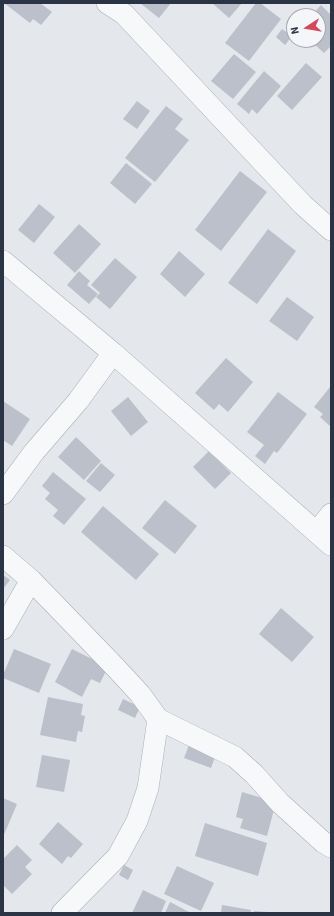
<!DOCTYPE html>
<html>
<head>
<meta charset="utf-8">
<style>
	body { margin:0 }
	#map { position:relative; width:334px; height:916px; overflow:hidden; background:#e4e7ec; font-family:"Source Sans 3",sans-serif }
	canvas { display:block }
	.frame { position:absolute; inset:0; border:4px solid #2b3445; pointer-events:none }
	.north { position:absolute; left:286px; top:8px; width:40px; height:40px; box-sizing:border-box; background:#f4f6f9; border:1px solid #a4a8b1; border-radius:50%; rotate:258deg; font-size:11px; font-weight:700; line-height:16px; text-align:center; color:#2b3445 }
	.north::after { content:''; display:block; margin:auto; width:14px; height:18px; background:#d1495b; clip-path:polygon(50% 0,100% 100%,50% 72%,0 100%) }
</style>
</head>
<body>
<div id="map">
<canvas width="334" height="916"></canvas>
<div class="frame"></div>
<div class="north">N</div>
</div>
<script>
const g = document.querySelector('canvas').getContext('2d');
g.lineJoin = 'round';
function fill(path, color) {
  g.fillStyle = color;
  g.fill(path, 'evenodd');
}
function shape(rows) {
  const path = new Path2D();
  for (const r of rows) {
    path.moveTo(r[0], r[1]);
    for (let i = 2; i < r.length; i += 2) path.lineTo(r[i], r[i + 1]);
  }
  return path;
}
function trace(path, color, width, dash) {
  g.strokeStyle = color;
  g.lineWidth = width;
  g.lineCap = dash ? 'butt' : 'round';
  g.setLineDash(dash || []);
  g.stroke(path);
}
const building = shape([
	[4,3,40,3,52,12,41,25,33,19,30,23],
	[140,3,171,3,159,18],
	[212,3,242,3,229,18],
	[256,3,260,3,281,19,249,61,225,43],
	[321,5,331,15,331,46,324,53,310,40,318,40,318,16,311,16],
	[282,29,292,36,285,45,276,37],
	[234,54,256,72,233,99,211,81],
	[306,63,322,77,292,110,277,96],
	[264,71,281,86,257,114,252,109,249,114,237,104],
	[137,101,150,111,137,129,123,119],
	[166,106,183,119,175,129,189,140,155,182,125,158],
	[126,163,152,184,135,204,110,183],
	[240,171,267,192,221,251,195,230],
	[39,204,55,217,34,243,18,230],
	[79,224,101,244,75,273,53,253],
	[268,229,296,251,257,304,228,283],
	[179,251,205,274,185,297,160,274],
	[115,258,137,277,110,309,96,297,100,293,91,285],
	[79,271,90,281,87,285,98,294,89,304,67,285],
	[287,297,314,317,297,341,269,321],
	[226,358,253,382,228,412,219,404,214,410,195,393],
	[330,387,331,388,331,427,320,417,323,414,314,407],
	[278,392,307,414,277,453,274,451,265,464,255,456,264,445,247,432],
	[128,397,148,422,131,436,111,411],
	[3,401,30,419,12,446,3,440],
	[76,437,101,461,84,480,58,457],
	[209,451,231,473,215,489,193,467],
	[101,463,115,475,100,492,86,481],
	[53,472,86,499,64,525,53,516,58,510,45,499,50,493,42,486],
	[165,500,197,526,175,554,142,528],
	[103,506,159,554,136,580,81,532],
	[3,575,10,580,3,589],
	[281,608,314,637,292,662,259,634],
	[14,649,51,664,39,693,3,678,3,675],
	[72,649,108,667,100,683,91,679,82,697,55,682],
	[48,697,83,704,81,715,85,716,82,732,78,731,76,742,40,735],
	[123,699,140,707,135,718,118,710],
	[189,745,216,754,211,768,184,758],
	[42,755,70,760,64,792,36,787],
	[242,792,276,802,267,836,240,828,243,819,236,817],
	[3,798,17,804,3,837],
	[58,822,83,844,71,858,68,856,62,864,39,844],
	[205,823,267,843,258,876,195,856],
	[17,845,32,860,25,867,32,874,12,894,3,885,3,859],
	[124,865,133,870,128,880,119,875],
	[177,866,214,883,201,911,164,894],
	[143,890,166,901,161,913,132,913],
	[170,902,191,913,165,913],
	[222,905,251,910,250,913,221,913],
	[254,911,268,912,268,913,254,913]
]);
const minor = shape([
	[107,3,124,14,303,205,331,230],
	[3,261,113,353,331,545],
	[3,494,34,452,78,401,113,353],
	[317,532,331,514],
	[3,556,31,580,116,668,140,694,158,719,235,757,254,774,280,803,323,842,331,847],
	[3,629,31,580],
	[62,913,118,856,137,821,148,788,158,719]
]);
fill(building, '#bbc0ca');
trace(minor, '#a9aeb7', 22);
trace(minor, '#f7f8fa', 21);
</script>
</body>
</html>
